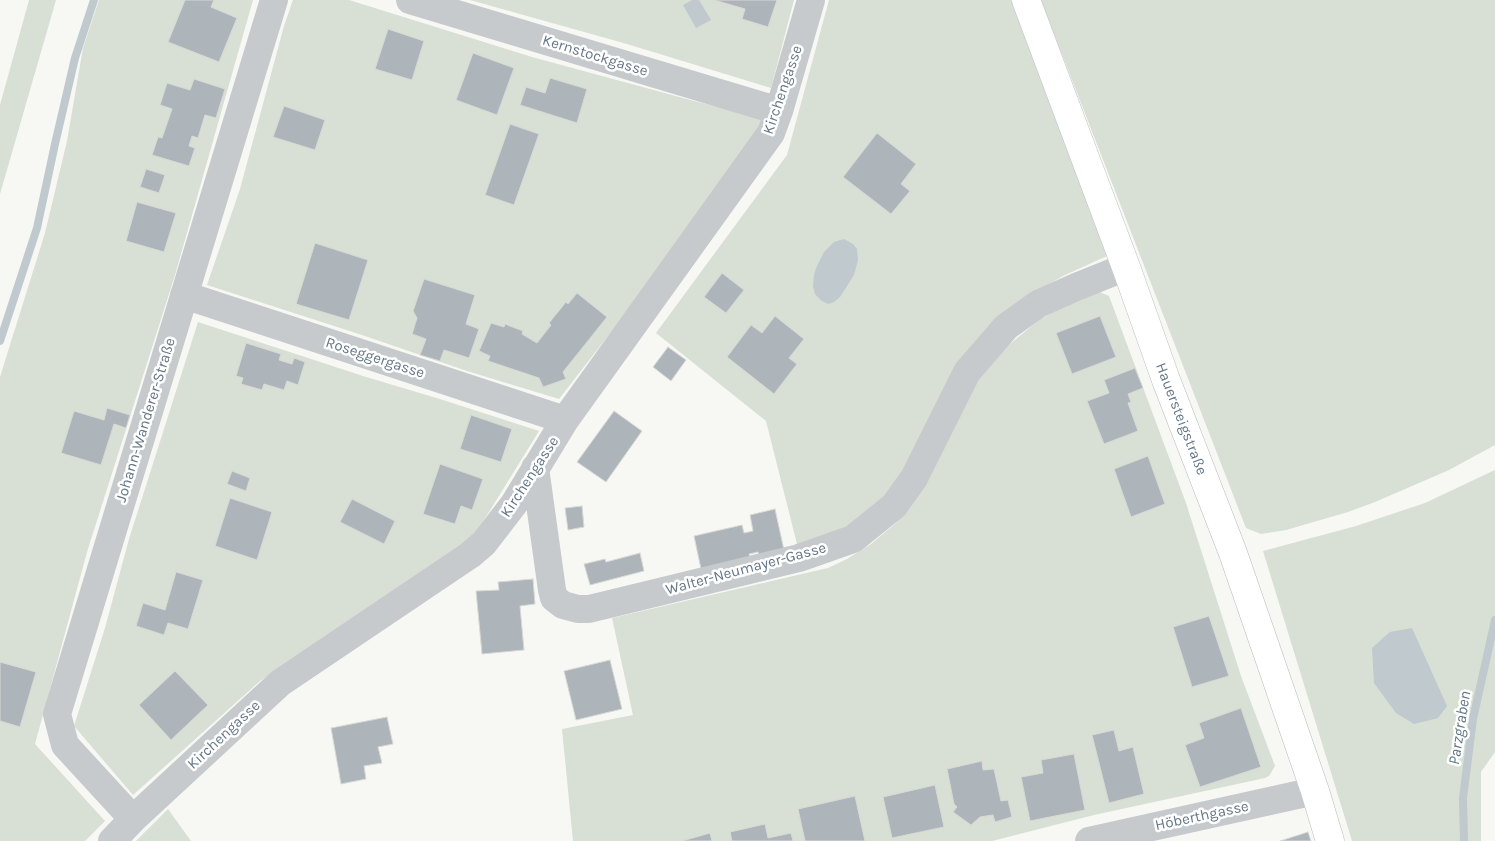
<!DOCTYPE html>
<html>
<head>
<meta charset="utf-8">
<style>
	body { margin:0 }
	canvas { display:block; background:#f7f7f4 }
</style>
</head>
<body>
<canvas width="1495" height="841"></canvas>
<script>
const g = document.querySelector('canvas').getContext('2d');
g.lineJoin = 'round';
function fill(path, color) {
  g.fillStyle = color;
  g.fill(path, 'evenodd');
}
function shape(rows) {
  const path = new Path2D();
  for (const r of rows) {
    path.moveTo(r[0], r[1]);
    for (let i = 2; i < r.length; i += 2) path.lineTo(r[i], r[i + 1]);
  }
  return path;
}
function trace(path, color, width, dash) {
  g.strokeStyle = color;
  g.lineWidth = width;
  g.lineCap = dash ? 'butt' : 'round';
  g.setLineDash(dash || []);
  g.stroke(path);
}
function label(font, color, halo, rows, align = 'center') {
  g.font = font + ' Karla,sans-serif';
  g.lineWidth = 5;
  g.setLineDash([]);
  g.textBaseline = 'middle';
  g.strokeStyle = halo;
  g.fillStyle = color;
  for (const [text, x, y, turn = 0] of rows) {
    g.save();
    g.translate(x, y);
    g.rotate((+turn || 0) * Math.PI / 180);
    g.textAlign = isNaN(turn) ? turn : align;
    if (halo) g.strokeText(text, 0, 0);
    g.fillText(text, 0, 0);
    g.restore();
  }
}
const green = shape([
	[29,0,56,0,0,194,0,105],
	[99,0,253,0,175,275,87,552,35,744,105,821,85,841,0,841,0,377,45,233,67,141,83,48],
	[293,0,349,0,532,57,694,101,752,115,760,117,763,124,618,323,559,399,467,371,362,335,207,285,240,189,284,26],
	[470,0,794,0,771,88,627,44],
	[829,0,1011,0,1107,256,1063,276,1032,294,912,462,866,521,799,552,766,421,656,333,787,155],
	[1041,0,1495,0,1495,445,1449,470,1375,502,1348,512,1286,530,1261,534,1246,528],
	[1095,290,1109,296,1186,503,1241,676,1275,766,1269,776,1265,778,1094,815,992,841,573,841,562,729,633,715,612,618,828,568,847,559,871,544,896,523,912,503,977,382,987,369,1010,344,1040,319],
	[198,322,363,376,443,400,539,431,473,538,260,681,133,795,74,726,105,628,129,539],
	[1495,470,1495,752,1481,772,1481,841,1352,841,1263,551,1356,526,1425,503],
	[168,809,191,841,136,841]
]);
const water = shape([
	[692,0,699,0,711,20,696,28,683,5],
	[844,239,853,244,857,249,858,260,854,275,840,297,834,302,828,304,822,301,815,294,813,286,814,276,816,268,824,252,834,242],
	[1412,628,1447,706,1438,718,1414,724,1396,713,1374,683,1372,648,1390,632]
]);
const stream = shape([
	[0,341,37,228,55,144,75,58,94,0],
	[1464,841,1463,798,1473,719,1495,620]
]);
const building = shape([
	[185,0,214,0,211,7,237,18,219,62,168,42,185,0],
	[714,0,777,0,768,27,742,19,745,9,714,0],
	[388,29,424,41,412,80,375,69,388,29],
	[473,53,514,68,497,115,456,100,473,53],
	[550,78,587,89,577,123,520,105,526,87,545,93,550,78],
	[194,79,225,89,216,118,205,115,198,138,192,136,189,146,195,148,189,166,152,155,158,137,162,138,172,109,160,105,167,83,190,90,194,79],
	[284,106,325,120,315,150,273,137,284,106],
	[510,124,539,134,514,205,485,195,510,124],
	[877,133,916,164,901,184,910,191,891,214,843,177,877,133],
	[146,169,165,175,159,193,140,187,146,169],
	[137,202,176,213,164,252,126,241,137,202],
	[315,243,368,260,349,320,296,304,315,243],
	[722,273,744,290,726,313,704,297,722,273],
	[424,279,475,295,466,324,479,329,469,358,444,350,440,361,420,355,426,339,412,334,417,318,413,311,424,279],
	[577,293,607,317,563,372,566,379,543,387,539,378,488,361,490,356,479,351,491,323,504,327,505,324,523,331,522,334,537,343,551,325,549,323,566,302,568,304,577,293],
	[775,316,804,339,789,358,797,364,774,394,727,357,751,325,762,333,775,316],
	[1100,316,1116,357,1072,374,1056,333,1100,316],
	[246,343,281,354,279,360,292,364,294,358,305,362,298,385,287,381,284,390,264,384,262,390,241,384,243,378,236,376,246,343],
	[668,347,686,360,671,381,653,367,668,347],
	[1135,368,1143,388,1128,394,1131,402,1128,403,1138,431,1104,444,1087,401,1109,393,1104,380,1135,368],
	[107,408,130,415,126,428,114,424,101,465,61,453,74,411,104,420,107,408],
	[614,411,642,431,606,482,577,462,614,411],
	[471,415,512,429,501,462,460,449,471,415],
	[1148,456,1165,504,1131,517,1114,469,1148,456],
	[440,464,483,479,472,510,461,506,455,524,423,514,440,464],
	[232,471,250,478,246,491,227,484,232,471],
	[230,498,272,512,257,560,215,546,230,498],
	[352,499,395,521,384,544,340,522,352,499],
	[582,506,584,527,568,530,565,508,582,506],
	[775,509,784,550,759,555,758,552,749,554,750,557,701,569,694,536,742,525,744,533,753,531,750,515,775,509],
	[640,553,644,571,590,585,584,564,605,559,606,562,640,553],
	[176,572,203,580,188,629,168,623,164,635,136,626,143,603,165,610,176,572],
	[533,579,535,604,520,606,524,650,482,654,476,591,499,590,498,582,533,579],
	[1209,616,1229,676,1192,687,1173,627,1209,616],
	[610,660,622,709,576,720,564,671,610,660],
	[0,662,36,672,20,727,0,721,0,662],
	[175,671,208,705,171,740,139,705,175,671],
	[1241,708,1261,767,1200,787,1185,745,1204,738,1199,723,1241,708],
	[387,717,393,744,378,747,382,763,364,766,366,779,341,784,331,728,387,717],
	[1114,730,1119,751,1133,747,1144,794,1109,803,1092,735,1114,730],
	[1074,754,1085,810,1030,821,1021,777,1043,773,1041,760,1074,754],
	[982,761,983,770,994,769,1001,801,1008,800,1012,817,995,822,993,815,980,817,971,825,953,812,957,807,954,804,947,769,982,761],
	[935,785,944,827,892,838,883,797,935,785],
	[855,796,865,841,805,841,798,809,855,796],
	[765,824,768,838,791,833,793,841,732,841,730,832,765,824],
	[1308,832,1311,841,1280,841,1308,832],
	[710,833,712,841,682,841,710,833]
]);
const street = shape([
	[410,0,779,111],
	[184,295,565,420],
	[535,468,552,590,554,598,563,605,578,609,589,609,799,558,853,539,894,506,914,478,967,372,1006,327,1038,304,1076,287,1126,267],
	[133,819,65,745,57,714,274,0],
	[112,841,133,819,280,683,470,555,484,543,514,504,565,420,771,133,779,111,811,0],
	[1089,841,1315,791]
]);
const secondary = shape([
	[1026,0,1126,267,1166,380,1233,553,1315,791,1330,841]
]);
const streetNames = [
	["Kernstockgasse",595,56,17],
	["Kirchengasse",783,90,-71],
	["Roseggergasse",375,358,18],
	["Hauersteigstraße",1181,419,69],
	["Johann-Wanderer-Straße",146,420,-73],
	["Kirchengasse",530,477,-57],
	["Walter-Neumayer-Gasse",746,569,-15],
	["Kirchengasse",224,735,-43],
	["Höberthgasse",1202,816,-12]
];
const waterNames = [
	["Parzgraben",1460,728,-81]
];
fill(green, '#d8dfd4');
fill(water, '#bfc9ce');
trace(stream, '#bfc9ce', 8);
fill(building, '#adb5bb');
trace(building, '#d9d9d6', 1);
trace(secondary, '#b8bdc2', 29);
trace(street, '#c6cacd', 28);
trace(secondary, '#fff', 28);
label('15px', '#647687', '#fff', streetNames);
label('italic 16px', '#607883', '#fff', waterNames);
</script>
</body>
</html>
